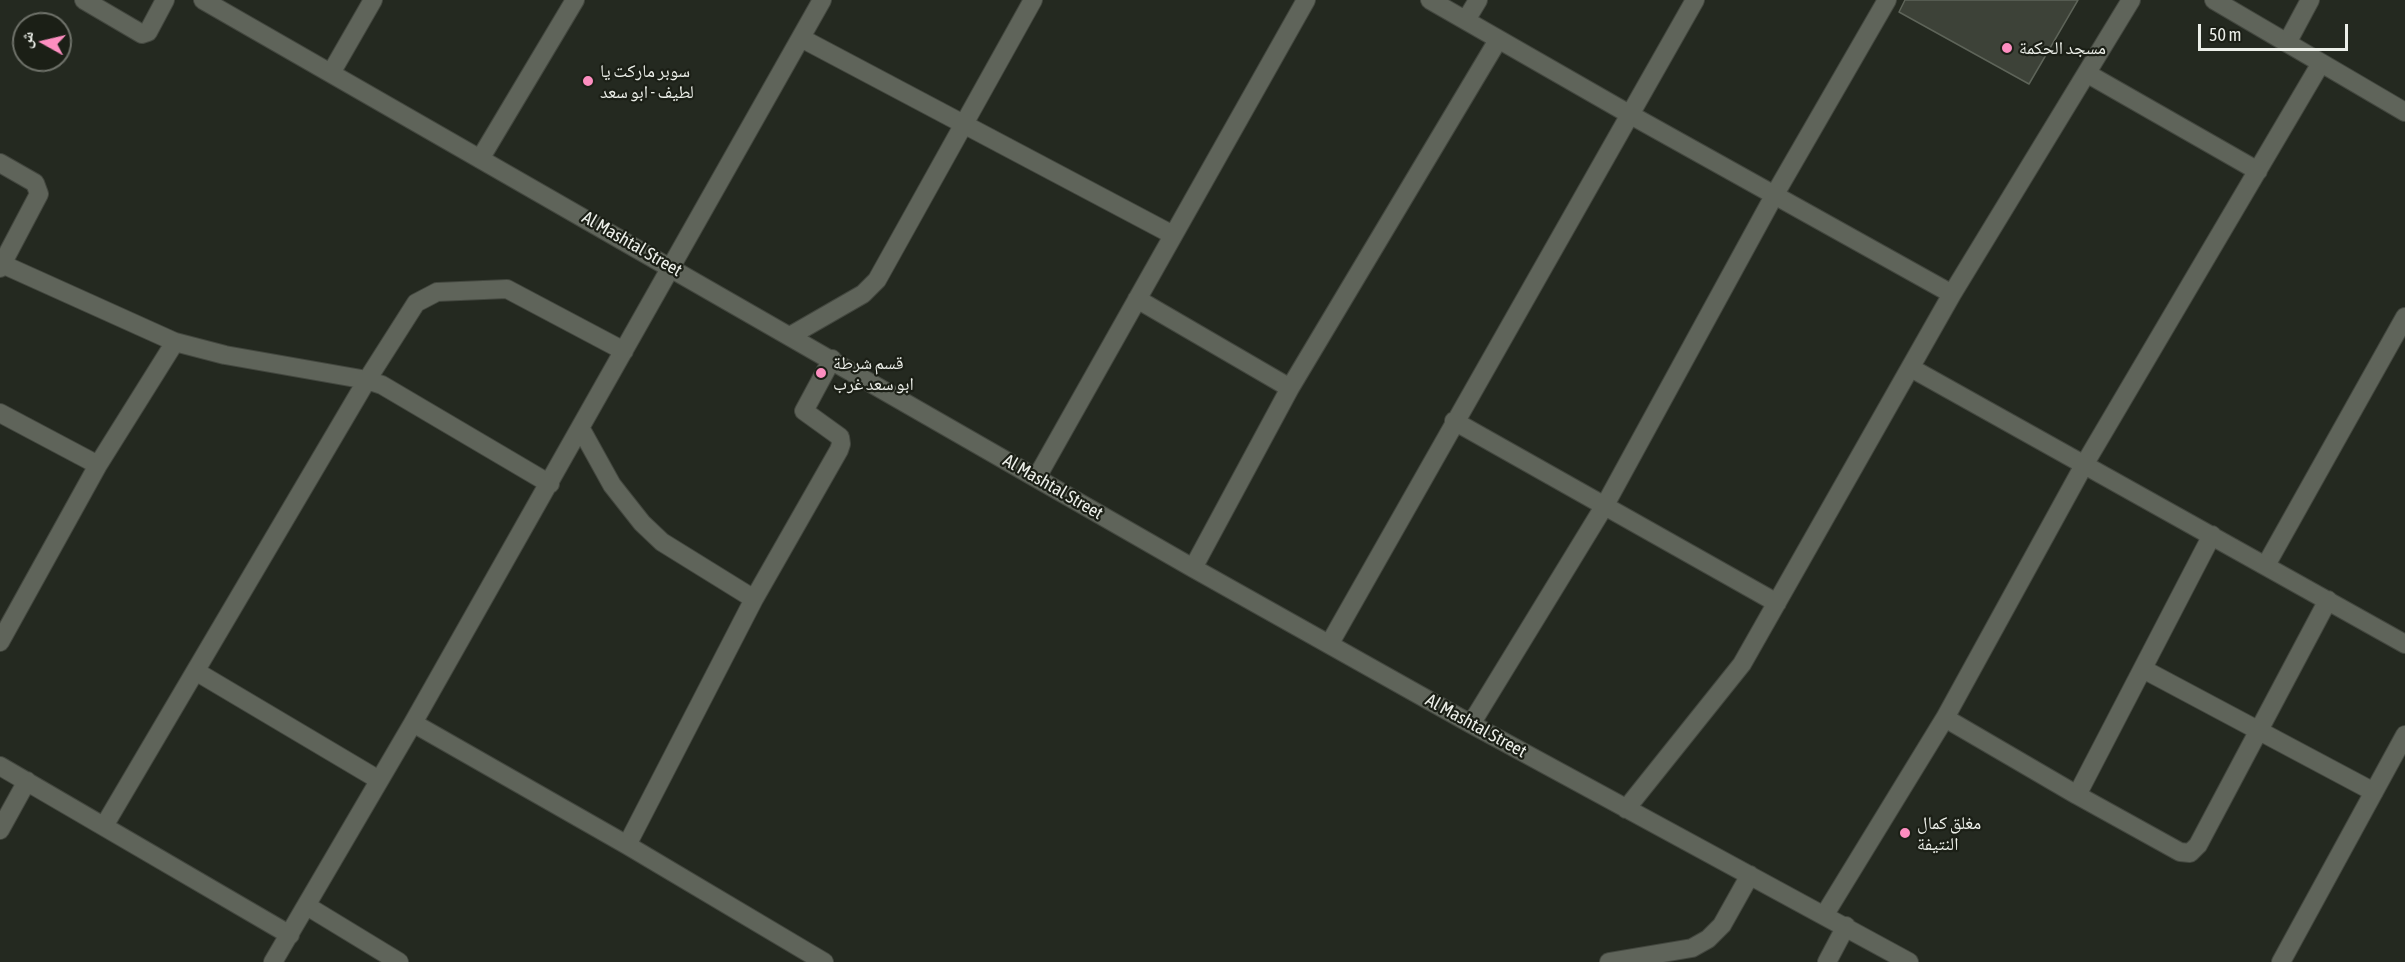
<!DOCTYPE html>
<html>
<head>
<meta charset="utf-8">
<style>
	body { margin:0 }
	#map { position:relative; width:2405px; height:962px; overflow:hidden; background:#242920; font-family:"Asap Condensed","Noto Naskh Arabic",sans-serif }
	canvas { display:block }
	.north { position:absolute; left:12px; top:12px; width:60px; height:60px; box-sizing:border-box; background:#1b1f16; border:2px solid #6f726a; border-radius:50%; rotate:278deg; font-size:16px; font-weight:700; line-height:24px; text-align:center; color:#ecefe9 }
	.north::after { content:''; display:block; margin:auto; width:21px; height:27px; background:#fd8ec0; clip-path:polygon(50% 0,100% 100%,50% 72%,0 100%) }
	.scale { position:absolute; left:2198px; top:24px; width:150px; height:27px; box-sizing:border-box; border:3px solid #ecefe9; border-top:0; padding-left:8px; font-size:18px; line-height:21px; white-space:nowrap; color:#ecefe9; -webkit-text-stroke:4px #1b1f16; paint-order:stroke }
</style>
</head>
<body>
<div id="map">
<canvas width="2405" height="962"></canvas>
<div class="north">ش</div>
<div class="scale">50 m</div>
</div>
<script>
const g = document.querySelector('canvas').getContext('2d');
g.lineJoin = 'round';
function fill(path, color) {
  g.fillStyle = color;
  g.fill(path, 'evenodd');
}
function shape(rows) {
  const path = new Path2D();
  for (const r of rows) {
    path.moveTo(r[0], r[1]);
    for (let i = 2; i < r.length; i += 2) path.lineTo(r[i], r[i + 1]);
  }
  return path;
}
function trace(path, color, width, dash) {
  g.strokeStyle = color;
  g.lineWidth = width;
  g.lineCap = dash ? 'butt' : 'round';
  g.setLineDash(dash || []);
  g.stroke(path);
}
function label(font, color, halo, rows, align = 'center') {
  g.font = font + ' "Asap Condensed","Noto Naskh Arabic",sans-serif';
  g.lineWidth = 4.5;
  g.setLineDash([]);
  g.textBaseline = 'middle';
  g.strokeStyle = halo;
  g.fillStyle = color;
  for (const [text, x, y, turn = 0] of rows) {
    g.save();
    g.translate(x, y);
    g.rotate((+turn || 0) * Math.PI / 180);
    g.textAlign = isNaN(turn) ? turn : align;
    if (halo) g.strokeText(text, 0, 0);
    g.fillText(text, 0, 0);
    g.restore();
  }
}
const building = shape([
	[1905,0,2078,0,2029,84,1899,12,1905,0]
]);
const minor = shape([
	[84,0,142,34,148,32,165,0],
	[203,0,1193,568,1471,724,1909,962],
	[1430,0,1629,114,1952,294],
	[2214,0,2405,112],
	[1466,20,1478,0],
	[801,38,1173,235],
	[2287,43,2310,0],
	[331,73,373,0],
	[2088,74,2258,171],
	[480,159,575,0],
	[0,163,35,183,39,194,0,268],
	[2,264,175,342,225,355,367,380,382,385,550,484],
	[1137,299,1290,388],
	[790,336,863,294,877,280,1033,0],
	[1911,368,2405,644],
	[0,413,98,465],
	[1454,421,1777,603],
	[581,429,612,485,642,523,662,542,754,599],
	[1037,477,1306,0],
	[2266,565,2405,317],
	[1193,568,1290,388,1498,40],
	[0,642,98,465,175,342],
	[1330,643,1695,0],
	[2143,669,2374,792],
	[197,672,379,780],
	[1945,718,2077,795,2180,852,2190,853,2198,845,2328,600],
	[413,723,627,845,824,962],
	[1471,724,1605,505,1775,194,1887,0],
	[0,766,290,935],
	[2077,795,2212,535],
	[1626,809,1742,664,1952,294,2131,0],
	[104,826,367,380,416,303,437,292,507,289,624,351],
	[0,830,27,781],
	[627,845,754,599,839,450,841,444,840,437,804,411,832,359],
	[307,906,399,962],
	[1825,914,1945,718,2084,465,2321,63],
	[273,962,413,723,822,0],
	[1609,962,1692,948,1708,939,1722,925,1750,875],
	[1827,962,1846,926],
	[2281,962,2405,735]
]);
const markers = [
	[2007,48,6,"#fd8ec0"],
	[588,81,6,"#fd8ec0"],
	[821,373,6,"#fd8ec0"],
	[1905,833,6,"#fd8ec0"]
];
const poiNames = [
	["مسجد الحكمة",2019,48],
	["سوبر ماركت يا",600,71],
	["لطيف - ابو سعد",600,92],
	["قسم شرطة",833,363],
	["ابو سعد غرب",833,384],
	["مغلق كمال",1917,823],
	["النتيفة",1917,844]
];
const streetNames = [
	["Al Mashtal Street",632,244,30],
	["Al Mashtal Street",1053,487,30],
	["Al Mashtal Street",1476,726,29]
];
fill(building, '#3d4238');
trace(building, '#5e6459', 1.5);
trace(minor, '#43473f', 20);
trace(minor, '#5f645a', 18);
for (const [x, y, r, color] of markers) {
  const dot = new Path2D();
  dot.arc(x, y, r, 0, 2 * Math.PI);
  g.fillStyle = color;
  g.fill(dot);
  trace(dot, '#1b1f16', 2);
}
label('18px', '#ecefe9', '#1b1f16', poiNames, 'left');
label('18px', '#ecefe9', '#1b1f16', streetNames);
</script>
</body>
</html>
